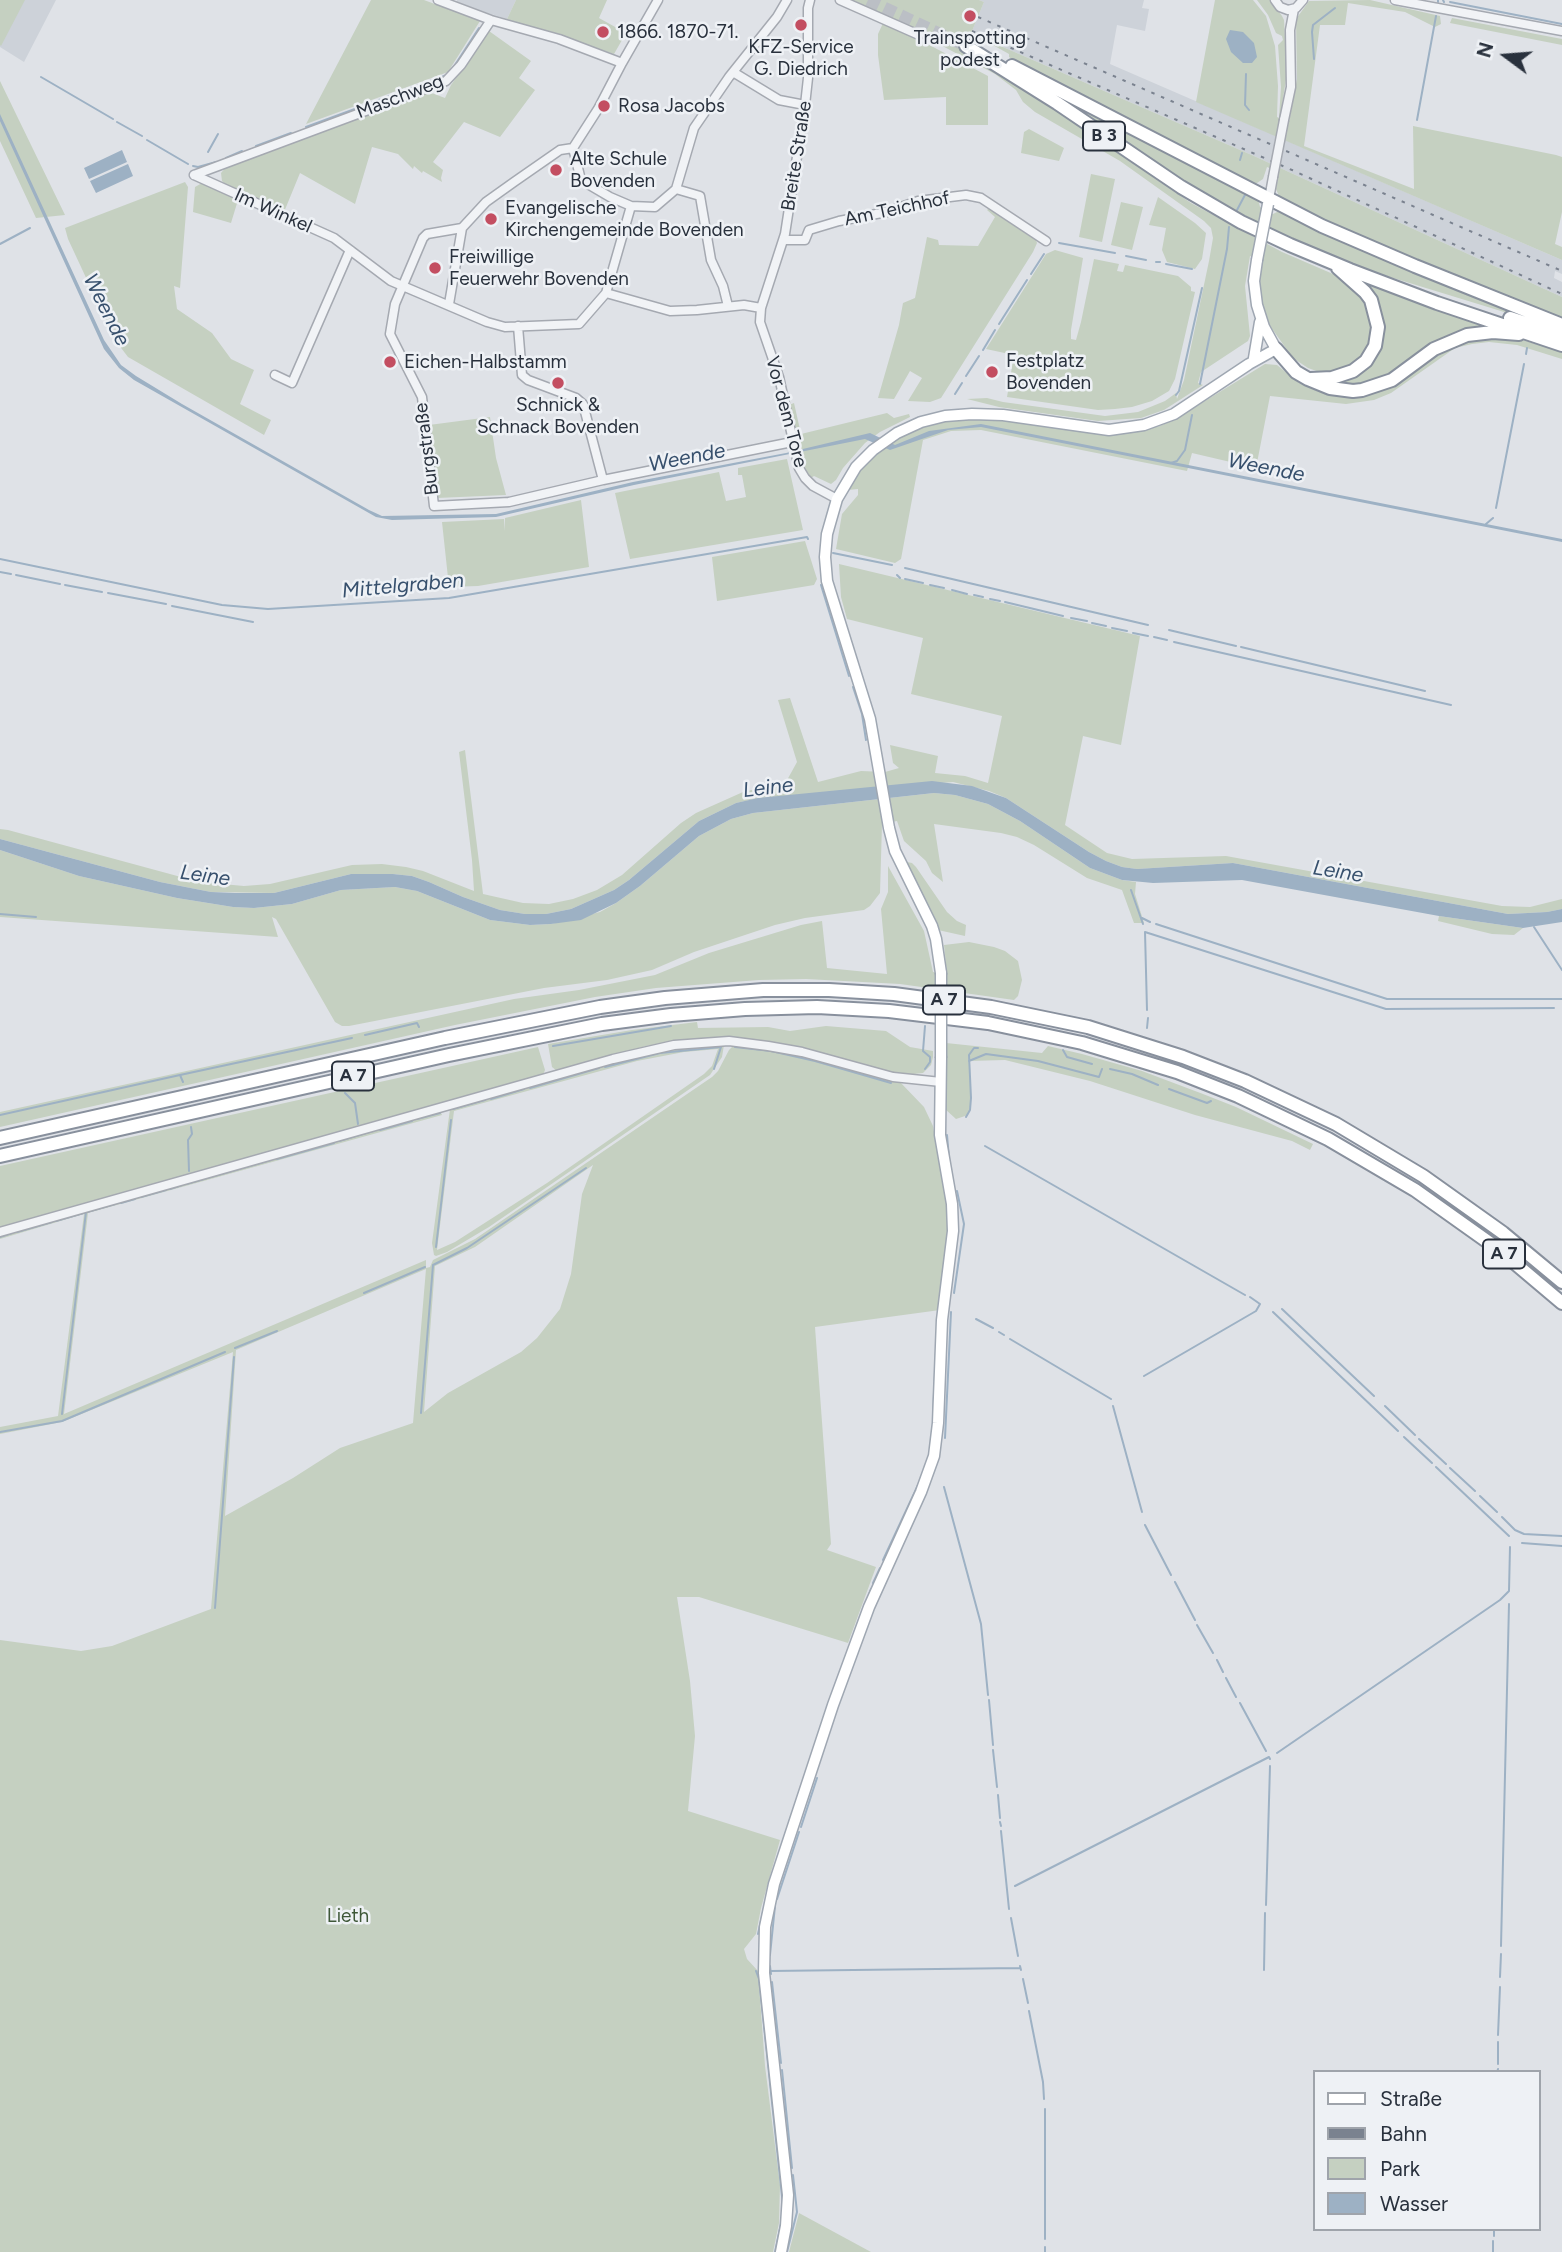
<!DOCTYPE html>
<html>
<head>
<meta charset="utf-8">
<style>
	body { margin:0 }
	#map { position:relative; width:1562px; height:2252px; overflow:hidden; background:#dfe2e7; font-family:Figtree,sans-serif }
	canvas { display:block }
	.legend { position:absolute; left:1313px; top:2070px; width:228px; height:161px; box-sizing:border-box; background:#eef1f5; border:2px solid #9fa4ab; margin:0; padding:9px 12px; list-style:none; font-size:21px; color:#29313d }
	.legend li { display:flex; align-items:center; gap:14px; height:35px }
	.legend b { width:35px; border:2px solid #9fa4ab }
	.north { position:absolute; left:1471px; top:21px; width:70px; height:70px; -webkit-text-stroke:5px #eef1f5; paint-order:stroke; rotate:286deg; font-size:19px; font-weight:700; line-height:28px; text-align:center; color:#29313d }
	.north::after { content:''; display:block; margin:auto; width:24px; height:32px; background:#29313d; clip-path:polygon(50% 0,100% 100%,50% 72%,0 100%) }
</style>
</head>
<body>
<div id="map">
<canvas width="1562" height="2252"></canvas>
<ul class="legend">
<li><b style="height:9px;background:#fff"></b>Straße</li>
<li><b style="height:9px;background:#7a828f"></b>Bahn</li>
<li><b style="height:19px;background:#c5d0c1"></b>Park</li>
<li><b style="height:19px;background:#9db1c4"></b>Wasser</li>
</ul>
<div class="north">N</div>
</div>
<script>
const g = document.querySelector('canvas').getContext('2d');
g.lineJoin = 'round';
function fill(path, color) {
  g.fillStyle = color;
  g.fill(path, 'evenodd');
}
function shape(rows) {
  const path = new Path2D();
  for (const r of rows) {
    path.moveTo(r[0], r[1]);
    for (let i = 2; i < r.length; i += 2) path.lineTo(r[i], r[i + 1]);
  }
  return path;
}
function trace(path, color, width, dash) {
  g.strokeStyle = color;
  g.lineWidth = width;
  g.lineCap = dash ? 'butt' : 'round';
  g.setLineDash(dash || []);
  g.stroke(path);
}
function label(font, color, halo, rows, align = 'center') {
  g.font = font + ' Figtree,sans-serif';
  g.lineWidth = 5;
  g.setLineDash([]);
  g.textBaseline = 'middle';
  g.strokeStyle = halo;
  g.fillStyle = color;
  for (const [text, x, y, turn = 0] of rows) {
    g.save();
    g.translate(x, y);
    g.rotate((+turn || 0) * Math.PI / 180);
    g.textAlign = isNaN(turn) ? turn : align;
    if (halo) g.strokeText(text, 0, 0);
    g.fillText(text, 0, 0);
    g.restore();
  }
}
const built = shape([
	[0,0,56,0,24,62,0,47],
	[457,0,516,0,507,19,456,3],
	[979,0,1144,0,1142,8,1149,9,1145,31,1117,25,1110,64,1562,260,1562,274,1555,271,1554,278,1562,282,1562,297,1254,156,973,34,972,31,984,2]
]);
const green = shape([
	[0,0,25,0,1,46,0,45],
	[371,0,424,0,480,21,448,72,306,124],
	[516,0,607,0,599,18,626,33,614,54,507,19],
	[846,0,979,0,984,2,963,53,1027,91,1191,203,1282,252,1340,277,1367,301,1374,332,1366,354,1352,367,1325,374,1308,368,1293,358,1270,326,1262,304,1259,286,1262,262,1250,256,1245,286,1250,336,1248,341,1201,372,1198,383,1203,385,1164,410,1141,418,1098,421,999,407,967,399,987,398,1003,402,1105,416,1138,412,1165,401,1176,393,1177,399,1184,380,1209,261,1213,238,1211,228,1204,221,1120,161,1035,112,1023,102,1016,90,995,74,905,26],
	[1215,0,1253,0,1266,16,1275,46,1278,86,1277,117,1279,118,1281,87,1278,45,1283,40,1282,36,1276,33,1268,15,1257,0,1270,0,1282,16,1284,20,1287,73,1280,118,1289,122,1297,79,1296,19,1309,1,1370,0,1440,16,1441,24,1435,27,1405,12,1348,3,1345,25,1320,25,1304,146,1414,189,1413,126,1556,155,1562,157,1562,212,1555,244,1562,247,1562,260,1196,102],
	[1452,18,1562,39,1562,45,1450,23],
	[884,21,988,76,988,125,946,125,946,97,884,100,878,55,878,34],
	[489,31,531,61,519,78,535,90,500,137,464,122,433,162,443,170,441,178,442,182,423,171,422,173,414,166,413,169,398,154,372,147,355,204,300,173,284,212,227,186,222,181,221,173,227,166,429,92,445,98,451,85],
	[973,34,1254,156,1562,297,1562,321,1361,239,1280,199,1276,189,1279,172,1267,167,1263,179,1254,185,1015,62,1009,57,1009,54],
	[0,81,65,215,36,218,0,141],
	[1052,92,1258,199,1260,207,1273,214,1279,211,1553,327,1377,273,1294,240,1230,209,1161,166],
	[1029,129,1064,148,1059,161,1021,153,1024,132],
	[1091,174,1115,179,1102,242,1079,237],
	[185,182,188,187,180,288,174,286,177,309,212,333,231,359,254,370,240,404,271,420,264,435,128,357,115,340,68,239,65,228],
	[202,183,238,200,231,223,193,212,195,187],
	[1158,197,1195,223,1206,233,1202,259,1195,269,1167,262,1162,250,1166,228,1149,225],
	[1121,202,1143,207,1132,250,1111,245],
	[989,208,1035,237,1037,243,1033,252,941,398,930,402,908,401,922,378,910,371,894,399,878,398,899,325,903,303,915,298,927,237,938,240,939,245,978,246,995,217,987,210],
	[1055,250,1083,258,1071,330,1071,339,1076,340,1081,322,1094,259,1119,264,1117,271,1123,272,1125,265,1178,276,1191,287,1191,291,1195,292,1175,379,1169,391,1152,401,1132,407,1115,409,1098,410,1007,397,1014,355,986,349,1046,254],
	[1356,279,1505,329,1488,328,1393,374,1351,387,1334,382,1381,340],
	[1509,336,1562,352,1562,359,1517,345,1489,342,1472,344,1455,348,1391,393,1374,400,1346,404,1270,396,1256,468,1192,453,1187,471,981,430,951,431,923,440,901,559,895,563,836,549,842,514,858,495,858,489,848,490,860,471,874,455,894,440,921,426,942,421,984,419,1006,420,1091,433,1124,433,1160,426,1179,417,1265,364,1277,365,1299,383,1317,391,1342,396,1354,396,1457,341],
	[794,403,801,434,887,413,894,418,909,414,910,417,880,432,865,443,843,468,836,480,831,484,814,476,811,478,804,467,789,405],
	[490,417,496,458,506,495,437,498,429,425],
	[787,459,803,530,630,559,615,493,719,472,726,501,746,497,742,475,738,475,738,468],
	[581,500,589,567,478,586,449,587,442,522,504,519,505,531,505,518],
	[805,541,817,579,814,585,717,601,712,557],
	[839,564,1140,636,1121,745,1083,736,1065,825,1107,853,1132,859,1226,856,1502,906,1530,907,1562,899,1562,909,1547,912,1508,914,1233,863,1137,869,1122,867,1106,861,1089,852,1006,798,989,791,953,782,760,798,736,803,699,821,629,880,614,890,571,909,546,914,525,914,500,910,463,897,429,882,412,876,393,874,351,874,274,893,211,892,160,882,0,839,0,829,8,830,181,877,211,883,244,886,270,884,352,865,382,864,406,867,423,871,474,891,472,860,459,752,465,750,483,894,523,903,549,904,573,899,597,890,622,875,681,823,696,813,743,792,786,782,797,762,778,700,790,698,818,782,861,771,885,772,899,768,893,763,890,745,938,756,935,773,965,776,988,783,1002,716,911,694,923,638,847,619,841,597],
	[934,793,955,795,988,804,1020,821,1090,868,1122,880,1136,882,1135,894,1144,923,1134,923,1122,890,1087,878,1034,845,1017,837,1001,833,934,824,943,882,932,873,926,861,904,841,897,821,882,824,880,893,870,906,864,910,805,918,775,925,694,952,652,970,607,980,544,988,349,1026,342,1026,335,1022,276,919,272,917,278,937,0,917,0,850,79,876,177,898,233,907,254,908,292,904,341,890,395,887,417,891,490,920,530,925,551,924,600,912,616,903,640,886,699,836,731,819,753,813],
	[907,862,912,863,916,867,947,912,957,921,966,925,965,936,938,930,928,906,905,867],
	[888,866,924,931,933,972,947,974,944,945,969,942,994,947,1005,951,1018,961,1022,980,1018,996,1014,1000,900,984,806,979,759,980,656,988,595,997,455,1025,0,1127,0,1112,514,999,579,990,655,975,709,953,801,925,822,921,827,968,887,974,881,909,888,892],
	[1439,916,1523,928,1514,935,1492,934,1438,921],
	[697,1022,698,1028,768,1027,790,1031,826,1026,886,1031,910,1047,933,1051,933,1057,931,1065,923,1073,905,1075,726,1038,703,1038,646,1046,557,1071,552,1067,548,1044,632,1030],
	[946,1043,1042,1053,1048,1046,1082,1054,1142,1071,1203,1094,1236,1107,1313,1144,1310,1150,1292,1141,1195,1115,1090,1081,1005,1060,969,1061,971,1102,968,1115,956,1119,945,1109],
	[724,1045,722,1057,710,1075,489,1227,447,1252,436,1256,434,1255,432,1243,450,1109,634,1056,683,1047],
	[718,1049,712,1066,704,1074,547,1183,455,1242,437,1250,454,1111,637,1061,684,1052],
	[740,1045,816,1059,900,1082,924,1107,933,1126,949,1215,948,1247,940,1310,815,1327,831,1544,827,1550,876,1567,848,1643,699,1597,677,1597,690,1681,695,1736,688,1811,780,1840,761,1908,756,1934,744,1949,747,1959,758,1971,765,2066,780,2185,779,2223,773,2252,0,2252,0,1640,81,1651,112,1646,211,1609,233,1352,62,1422,0,1434,0,1427,58,1416,84,1214,0,1239,0,1235,441,1113,442,1115,88,1213,64,1414,426,1260,426,1268,430,1267,433,1260,475,1239,712,1077,718,1071,729,1050,733,1046],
	[593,1165,582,1194,571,1274,560,1309,537,1338,521,1352,448,1393,424,1412,435,1266,475,1247],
	[426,1269,413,1423,340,1448,293,1478,225,1516,236,1350],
	[538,1047,545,1070,543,1075,0,1228,0,1166],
	[799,2213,871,2252,789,2252]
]);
const water = shape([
	[1230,30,1243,32,1254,43,1257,57,1252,63,1243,63,1231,52,1226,39],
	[0,114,104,340,121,365,136,376,182,404,369,510,382,516,496,514,633,482,786,453,870,433,895,445,929,431,981,424,1562,539,1562,542,981,427,948,430,890,450,865,439,634,485,496,517,392,520,376,517,134,380,119,368,104,349,0,121],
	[122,150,127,162,89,179,84,168],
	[128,164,133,176,96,193,90,181],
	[932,781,972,786,1006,798,1089,852,1106,861,1122,867,1137,869,1233,863,1508,914,1547,912,1562,909,1562,922,1523,928,1439,916,1242,880,1153,883,1122,880,1090,868,1020,821,988,804,955,795,934,793,753,813,731,819,699,836,640,886,616,903,581,920,551,924,530,925,490,920,417,891,395,887,341,890,292,904,254,908,233,907,177,898,79,876,0,850,0,839,160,882,211,892,235,893,274,893,351,874,393,874,412,876,429,882,463,897,500,910,525,914,546,914,571,909,614,890,629,880,699,821,736,803,758,798]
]);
const stream = shape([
	[1438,0,1438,2],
	[1443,0,1444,2],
	[1450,2,1562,24],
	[1314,59,1312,32,1313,25,1335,8],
	[453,68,479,28],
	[1246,74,1245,105,1249,110],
	[41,77,113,119],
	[1417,120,1436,16],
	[117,122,142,136],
	[306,127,447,75],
	[147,140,188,164],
	[256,146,291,133],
	[208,152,218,134],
	[226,158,242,151],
	[1240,160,1242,153],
	[193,166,198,167,216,162],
	[1237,210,1246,193],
	[1059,243,1115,253],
	[0,244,30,228],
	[1126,256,1146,260],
	[1156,262,1160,262],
	[1166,264,1192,269],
	[1031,274,1044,254],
	[999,324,1027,280],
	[983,350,995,330],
	[1526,354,1527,348],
	[966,376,979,356],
	[1200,384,1227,249,1229,227],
	[955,394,962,383],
	[1176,395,1179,391,1202,288],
	[1171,463,1177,461,1185,450,1192,415],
	[1496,508,1524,364],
	[1486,524,1493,518],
	[833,553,892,565],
	[0,559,222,605,268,609,449,598,807,537,808,539],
	[905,568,1148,625],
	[0,572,11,574],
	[16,575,60,584],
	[897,575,900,578],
	[905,579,923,583],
	[65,585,102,592],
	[821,585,849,676],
	[930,585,944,588],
	[952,590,967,594],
	[108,593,166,604],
	[974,595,983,597],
	[990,599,1000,601],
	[1005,602,1063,616],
	[172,606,253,622],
	[1071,618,1087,621],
	[1092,623,1106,626],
	[1112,628,1127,631],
	[1169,630,1236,646],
	[1133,633,1148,636],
	[1154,637,1167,640],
	[1174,642,1451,705],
	[1241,647,1425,691],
	[853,687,862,714,866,740],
	[1131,890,1143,924],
	[0,914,36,917],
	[1142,918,1150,922],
	[1156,924,1387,999,1562,999],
	[1534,927,1562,970],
	[1147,1010,1145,932,1386,1009,1554,1008],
	[925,1026,923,1051,930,1057,930,1062,925,1069],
	[1147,1028,1148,1018],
	[365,1035,417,1023,419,1027],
	[553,1046,671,1026],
	[735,1047,771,1051,815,1061,891,1083],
	[1063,1050,1067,1057,1092,1064],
	[969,1061,986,1054,1038,1061,1099,1077,1102,1069],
	[605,1067,660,1053,721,1047,714,1069],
	[1110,1069,1132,1074,1158,1085],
	[180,1075,352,1038],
	[530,1088,599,1068],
	[1169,1089,1207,1103,1211,1101],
	[345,1093,355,1103,358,1124],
	[491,1099,524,1089],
	[453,1109,485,1100],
	[0,1115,180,1075,183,1082],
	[966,1117,970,1110,971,1098,969,1055,974,1048,978,1048],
	[417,1119,440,1113],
	[380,1130,412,1121],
	[947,1135,949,1158],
	[339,1141,373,1131],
	[985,1146,1245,1295],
	[277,1159,334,1143],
	[189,1171,188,1140,192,1134,191,1127],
	[186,1184,271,1160],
	[170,1189,182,1185],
	[141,1197,166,1190],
	[121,1203,135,1199],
	[56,1221,115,1204],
	[17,1232,52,1222],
	[0,1237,12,1233],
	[436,1247,451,1120],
	[364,1293,425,1267],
	[954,1293,964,1224,957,1191],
	[1282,1309,1374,1396],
	[1273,1312,1398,1431],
	[976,1319,993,1328],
	[999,1332,1004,1335],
	[1010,1339,1111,1399],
	[235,1348,277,1331],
	[1144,1376,1256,1311,1260,1304,1250,1297],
	[1113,1406,1142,1512],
	[1385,1406,1415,1435],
	[421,1413,433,1265,467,1248,586,1168],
	[62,1414,86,1212],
	[933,1415,937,1330],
	[0,1432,62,1421,225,1352],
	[1404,1437,1432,1463],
	[945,1438,951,1312],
	[1419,1439,1446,1464],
	[1436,1467,1509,1536],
	[1450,1468,1475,1491],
	[944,1487,981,1624,988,1695],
	[1480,1496,1497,1512],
	[1502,1517,1515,1530,1524,1534,1562,1536],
	[1145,1525,1171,1575],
	[1522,1543,1562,1546],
	[883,1560,918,1485],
	[1175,1582,1195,1620],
	[873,1583,880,1568],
	[867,1600,871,1589],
	[215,1608,234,1357],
	[1197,1625,1213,1653],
	[845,1659,861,1615],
	[1217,1660,1223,1672],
	[1226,1678,1236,1697],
	[989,1700,993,1745],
	[1240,1703,1266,1751],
	[993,1750,997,1787],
	[1277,1753,1500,1600,1509,1591,1510,1547],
	[998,1795,1000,1818],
	[789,1822,797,1800],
	[1000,1822,1001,1826],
	[801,1827,817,1778],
	[1001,1831,1009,1909],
	[773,1872,787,1829],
	[1015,1886,1269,1757,1270,1759],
	[777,1899,799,1832],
	[1266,1905,1270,1766],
	[1011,1918,1018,1956],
	[758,1934,768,1890],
	[1501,1946,1509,1604],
	[770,1955,775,1906],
	[770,1966,771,1974],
	[1020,1966,1021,1970],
	[1264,1970,1265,1913],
	[756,1971,759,1979,783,2206],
	[770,1971,1020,1968],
	[1500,1977,1501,1954],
	[1023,1979,1028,2003],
	[772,1982,781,2063],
	[1029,2011,1043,2082,1044,2099],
	[1498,2035,1500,1987],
	[1498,2064,1498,2042],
	[782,2070,792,2168],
	[1497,2072,1498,2069],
	[1045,2109,1045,2239],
	[1494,2236,1494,2229],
	[775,2252,782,2219],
	[787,2252,797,2212,793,2175],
	[1045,2252,1045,2247],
	[1493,2252,1493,2241]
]);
const highwayTunnel = shape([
	[868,0,966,46]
]);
const minor = shape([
	[438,0,491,20,559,39,622,63],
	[658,0,622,63,598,109,573,148,581,180,610,197,631,206,655,207,676,189],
	[810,0,808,8,808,78,805,105,785,234,761,308,760,322,779,377,799,468,805,478,813,486,837,499],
	[840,0,919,35],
	[1275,0,1280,7,1288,10,1296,8,1303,0],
	[1395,0,1562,31],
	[733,72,779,100,805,105],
	[1284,120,1291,87,1290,30,1294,9],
	[573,148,560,150,514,182,486,202,462,228,427,234,423,238,395,304,390,334,422,397,434,506,509,502,603,480,792,442],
	[194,175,334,238,391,281,487,322,505,327,579,324,606,293],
	[194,175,446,81,461,65,491,20],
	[1269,199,1273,177],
	[784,240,805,240,809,230,839,221,887,212,918,201,966,195,981,198,1046,241],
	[606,293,670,311,697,310,744,305,761,308],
	[606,293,631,206],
	[449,304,462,228],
	[728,306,723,286,711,260,700,196,676,189,694,128,729,77,777,17,787,0],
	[518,326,522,375,528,380,576,398,583,404,603,480],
	[275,375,292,383,350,250],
	[0,1232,613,1059,674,1045,729,1041,768,1046,802,1052,893,1077,941,1082]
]);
const major = shape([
	[1254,358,1260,322],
	[941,973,936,939,932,926,895,851,889,828,870,719,827,581,825,557,827,534,837,499,856,467,873,450,897,433,921,422,945,416,972,414,1003,415,1109,430,1144,425,1174,414,1249,364,1276,349,1264,327,1257,305,1254,281,1257,260],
	[781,2252,786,2226,788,2195,764,1973,765,1927,774,1884,833,1705,869,1607,921,1492,934,1456,938,1423,942,1320,953,1231,952,1204,940,1135,941,1058]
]);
const highway = shape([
	[966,46,1057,103,1181,187,1241,222,1290,245,1350,270,1437,303,1562,345],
	[1012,66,1322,226,1415,266,1562,325],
	[1510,318,1562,335],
	[1276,349,1296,372,1308,379,1330,388,1353,391,1362,390,1392,380,1434,349,1467,335,1493,332,1519,334],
	[1311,379,1332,378,1353,371,1366,361,1375,346,1378,327,1371,300,1365,292,1338,268],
	[0,1138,445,1038,600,1007,665,998,763,990,829,990,894,994,991,1007,1088,1027,1183,1057,1245,1081,1336,1124,1423,1176,1503,1233,1562,1282],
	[0,1156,449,1055,602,1024,671,1015,745,1009,817,1007,889,1011,988,1023,1082,1043,1177,1072,1238,1096,1328,1139,1415,1190,1498,1249,1562,1303]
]);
const rail = shape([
	[978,17,1562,271],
	[972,31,1292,170,1562,294]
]);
const minorBridge = shape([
	[1273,177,1284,120]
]);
const majorBridge = shape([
	[1257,260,1268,204],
	[941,1058,941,973]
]);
const markers = [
	[970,16,7,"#c34e61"],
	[801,25,7,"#c34e61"],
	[603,32,7,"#c34e61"],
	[604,106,7,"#c34e61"],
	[556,170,7,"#c34e61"],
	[491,219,7,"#c34e61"],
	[435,268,7,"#c34e61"],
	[390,362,7,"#c34e61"],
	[992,372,7,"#c34e61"],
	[558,383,7,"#c34e61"]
];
const shields = [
	[1104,136,42],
	[944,1000,42],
	[353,1076,42],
	[1504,1254,42]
];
const shieldNames = [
	["B 3",1104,136],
	["A 7",944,1000],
	["A 7",353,1076],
	["A 7",1504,1254]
];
const poiNames = [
	["1866. 1870-71.",617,32],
	["Trainspotting",970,38,"center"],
	["podest",970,60,"center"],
	["KFZ-Service",801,47,"center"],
	["G. Diedrich",801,69,"center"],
	["Rosa Jacobs",618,106],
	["Alte Schule",570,159],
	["Bovenden",570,181],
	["Evangelische",505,208],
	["Kirchengemeinde Bovenden",505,230],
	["Freiwillige",449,257],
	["Feuerwehr Bovenden",449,279],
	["Festplatz",1006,361],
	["Bovenden",1006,383],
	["Eichen-Halbstamm",404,362],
	["Schnick &",558,405,"center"],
	["Schnack Bovenden",558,427,"center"]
];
const streetNames = [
	["Maschweg",400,97,-21],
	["Breite Straße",797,156,-81],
	["Am Teichhof",897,209,-12],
	["Im Winkel",273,211,24],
	["Vor dem Tore",786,412,75],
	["Burgstraße",427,449,-97]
];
const parkNames = [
	["Lieth",348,1916]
];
const waterNames = [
	["Weende",106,310,63],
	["Weende",687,458,-11],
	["Weende",1266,468,11],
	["Mittelgraben",403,586,-5],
	["Leine",768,788,-7],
	["Leine",1338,872,9],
	["Leine",205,876,8]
];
fill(built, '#cdd2d9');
fill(green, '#c5d0c1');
fill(water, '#9db1c4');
trace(stream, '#9db1c4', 2);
trace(highwayTunnel, '#bbbfc5', 12, [12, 6]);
trace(minor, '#a5a9b1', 11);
trace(major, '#9fa7b2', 13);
trace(highway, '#88909d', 16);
trace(minor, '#f1f3f6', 8);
trace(major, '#fff', 10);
trace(highway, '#fff', 12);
trace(rail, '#7a828f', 2, [3.5, 7]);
trace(minorBridge, '#a5a9b1', 11, []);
trace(majorBridge, '#9fa7b2', 13, []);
trace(minorBridge, '#f1f3f6', 8);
trace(majorBridge, '#fff', 10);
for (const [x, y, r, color] of markers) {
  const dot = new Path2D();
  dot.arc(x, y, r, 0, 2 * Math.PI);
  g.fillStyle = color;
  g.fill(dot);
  trace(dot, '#eef1f5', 2.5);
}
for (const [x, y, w] of shields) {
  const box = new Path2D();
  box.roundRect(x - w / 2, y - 14.5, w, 29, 5);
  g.fillStyle = '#eef1f5';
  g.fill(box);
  trace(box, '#29313d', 2);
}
label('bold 18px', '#29313d', null, shieldNames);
label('19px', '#29313d', '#eef1f5', poiNames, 'left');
label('19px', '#29313d', '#eef1f5', streetNames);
label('19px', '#3e5738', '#eef1f5', parkNames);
label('italic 21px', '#37506d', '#eef1f5', waterNames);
</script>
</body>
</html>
